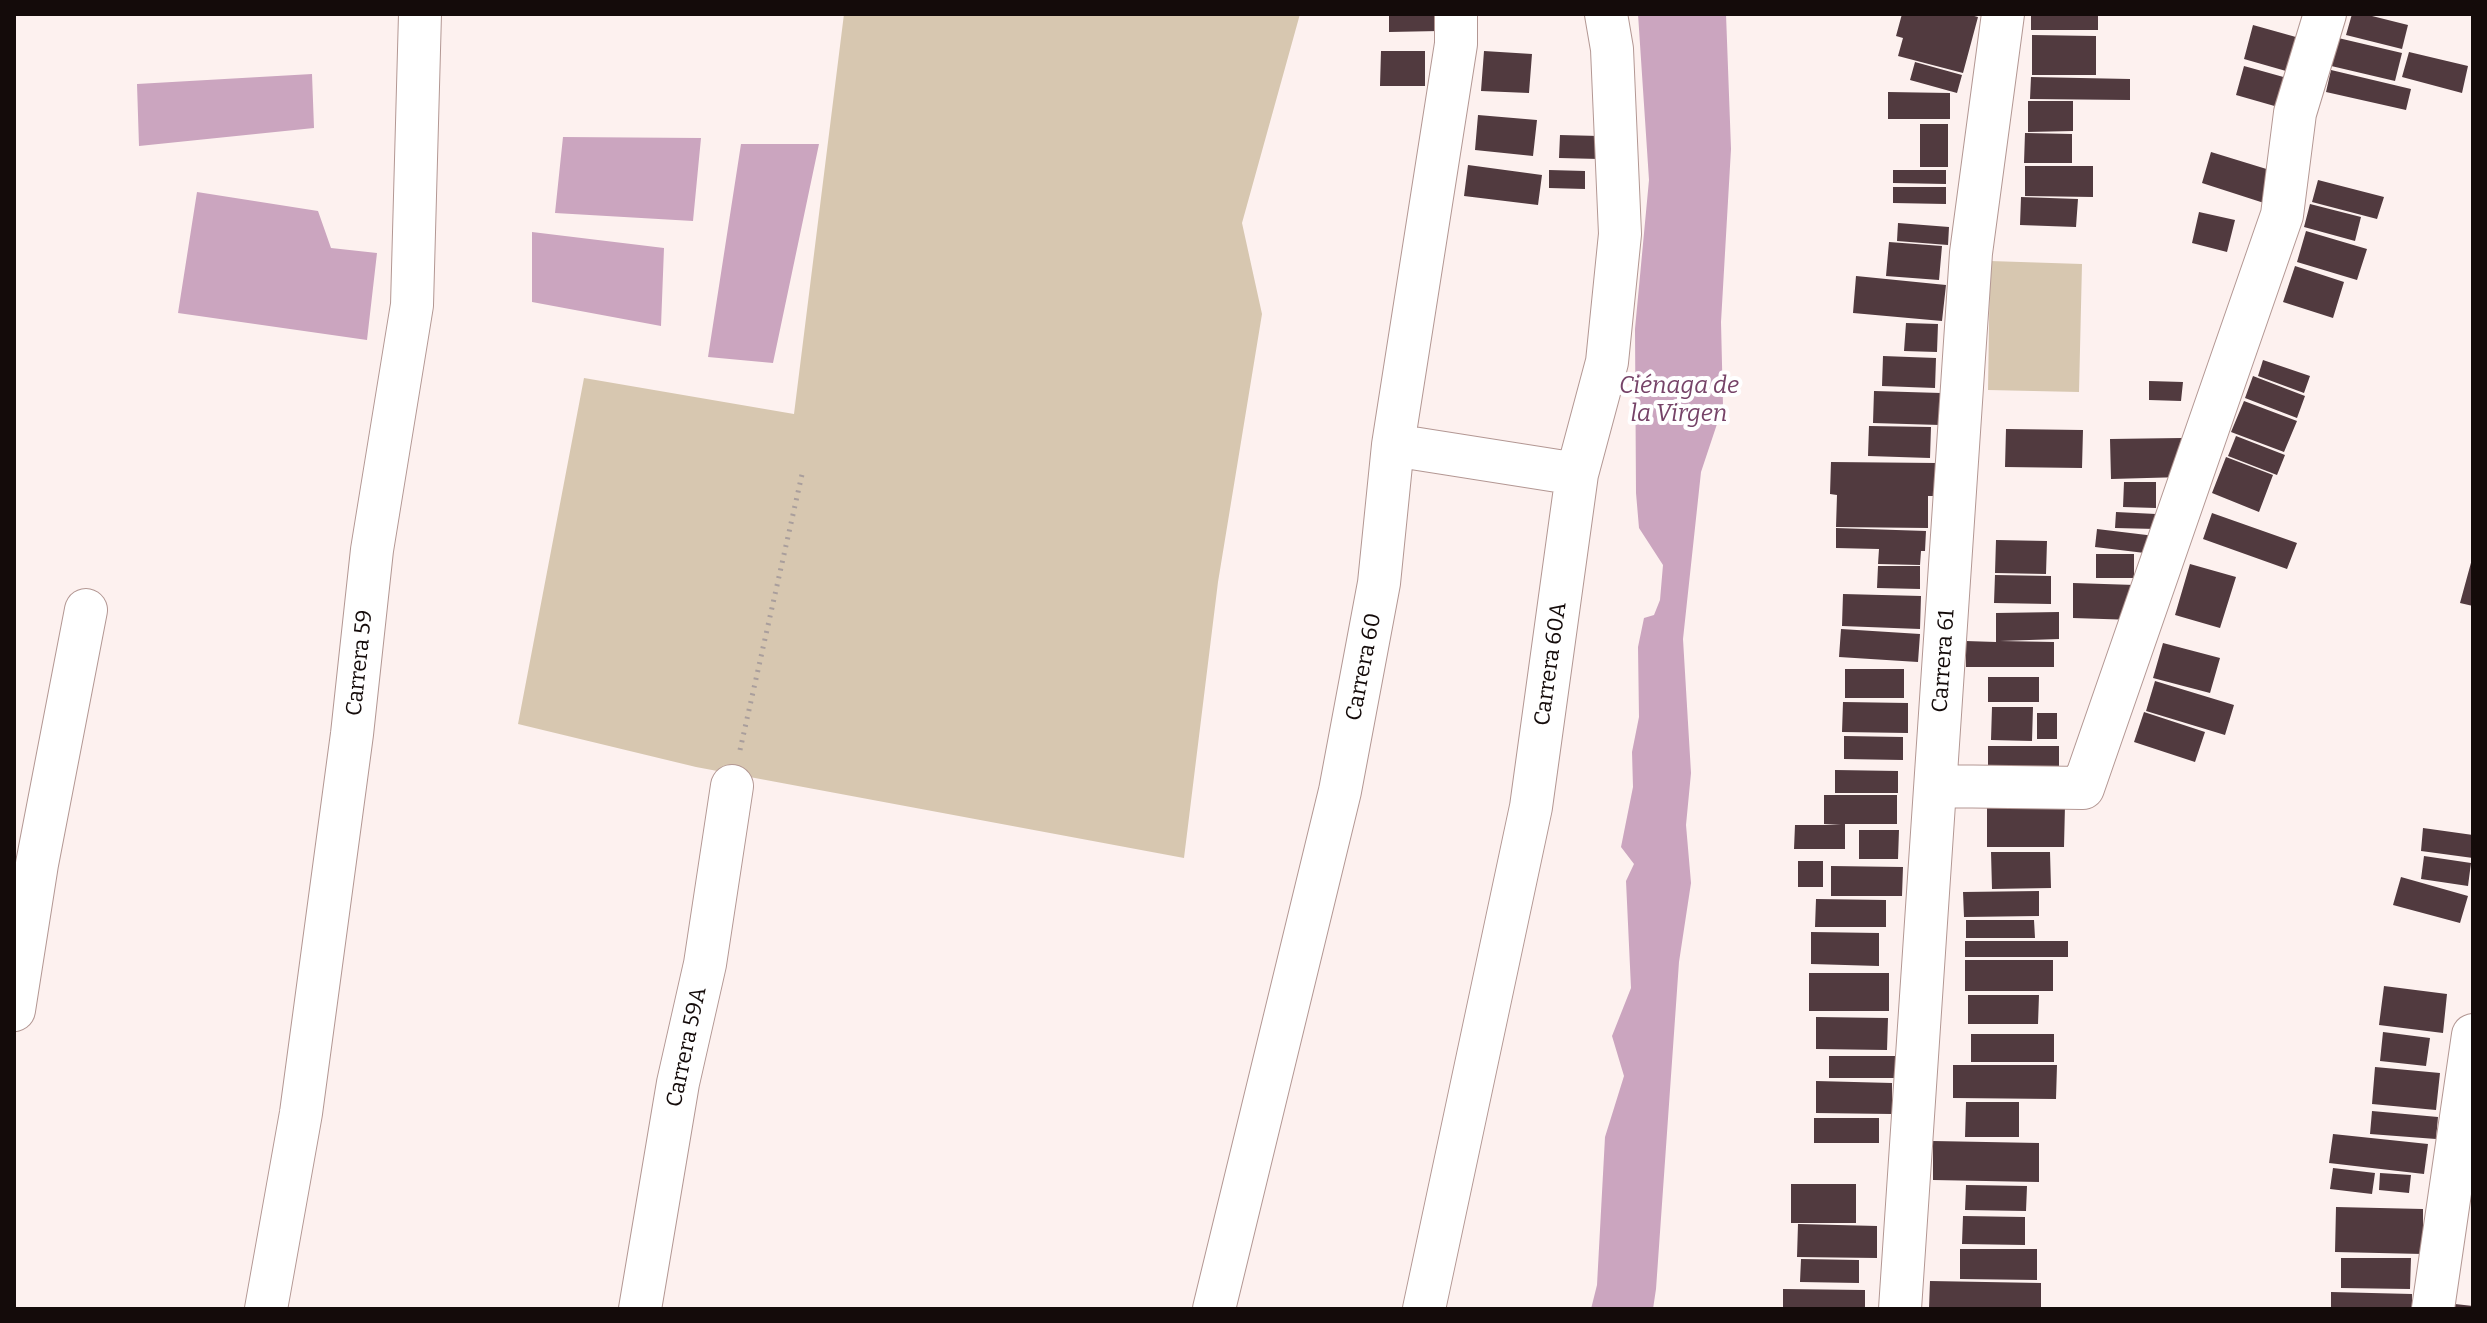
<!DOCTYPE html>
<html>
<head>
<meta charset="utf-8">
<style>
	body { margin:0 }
	#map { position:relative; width:2487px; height:1323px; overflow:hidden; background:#fdf1ef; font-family:Bitter,serif }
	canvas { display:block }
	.frame { position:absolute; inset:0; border:16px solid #140b0a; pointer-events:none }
</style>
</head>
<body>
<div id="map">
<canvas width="2487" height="1323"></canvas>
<div class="frame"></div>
</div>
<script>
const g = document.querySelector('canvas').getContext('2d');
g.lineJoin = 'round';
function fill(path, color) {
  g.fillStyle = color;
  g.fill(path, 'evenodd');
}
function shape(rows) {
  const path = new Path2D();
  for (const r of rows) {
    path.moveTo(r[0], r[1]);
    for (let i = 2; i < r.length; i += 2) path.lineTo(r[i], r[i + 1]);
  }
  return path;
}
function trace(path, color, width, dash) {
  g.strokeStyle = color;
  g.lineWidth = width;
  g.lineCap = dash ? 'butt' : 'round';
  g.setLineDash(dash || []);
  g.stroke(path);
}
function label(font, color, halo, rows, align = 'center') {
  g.font = font + ' Bitter,serif';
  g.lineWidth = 8;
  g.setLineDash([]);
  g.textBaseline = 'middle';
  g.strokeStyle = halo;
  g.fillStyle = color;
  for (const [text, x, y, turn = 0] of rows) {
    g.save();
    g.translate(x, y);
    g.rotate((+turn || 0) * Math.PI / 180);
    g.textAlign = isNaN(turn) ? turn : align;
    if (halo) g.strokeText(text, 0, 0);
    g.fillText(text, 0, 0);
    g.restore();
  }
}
const green = shape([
	[844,14,1300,14,1242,223,1262,314,1218,582,1184,858,696,767,518,724,584,378,794,414],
	[1990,261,2082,264,2079,392,1988,390]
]);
const water = shape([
	[1638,14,1726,14,1731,149,1721,322,1723,406,1701,472,1683,639,1691,773,1686,825,1691,883,1679,962,1656,1289,1653,1309,1591,1309,1597,1285,1605,1137,1624,1076,1612,1036,1631,988,1626,881,1634,864,1621,847,1633,787,1632,752,1639,717,1638,647,1644,618,1654,615,1660,600,1663,565,1639,528,1636,493,1635,329,1649,180],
	[312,74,314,128,139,146,137,84],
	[563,137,701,138,693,221,555,213],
	[741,144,819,144,773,363,708,357],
	[197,192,318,211,331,248,377,253,367,340,178,313],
	[532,232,664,248,661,326,532,302]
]);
const building = shape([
	[1389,14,1439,14,1439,31,1389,32],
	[1902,14,1967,14,1978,17,1963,73,1898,56,1903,38,1896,36],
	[2031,14,2098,14,2098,30,2031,30],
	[2352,14,2364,14,2408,25,2402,49,2346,35],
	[2253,25,2303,39,2293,73,2244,59],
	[2032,35,2096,36,2096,75,2032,75],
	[2334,37,2402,53,2395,81,2327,65],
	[1381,51,1425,51,1425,86,1380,86],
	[1484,51,1532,54,1529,93,1481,91],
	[2409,52,2468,66,2462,93,2402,77],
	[1915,62,1962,75,1957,93,1910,80],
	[2244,66,2287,78,2278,107,2236,95],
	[2331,70,2411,89,2406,110,2326,92],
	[2031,77,2130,79,2130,100,2030,99],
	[1888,92,1950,93,1950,119,1888,119],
	[2028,101,2073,101,2073,131,2028,132],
	[1478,115,1537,120,1533,156,1475,150],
	[1920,124,1948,124,1948,167,1920,167],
	[2025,133,2072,134,2072,163,2024,163],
	[1560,135,1599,136,1599,159,1559,158],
	[2211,152,2273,171,2264,203,2202,183],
	[1468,165,1542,175,1538,205,1464,196],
	[2025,166,2093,166,2093,197,2025,196],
	[1549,170,1585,171,1585,189,1549,188],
	[1893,170,1946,170,1946,184,1893,183],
	[2318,180,2384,197,2377,219,2312,202],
	[1893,187,1946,187,1946,204,1893,203],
	[2021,197,2078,199,2076,227,2020,225],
	[2310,204,2361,217,2355,241,2304,227],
	[2199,212,2235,220,2227,252,2192,243],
	[1898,223,1949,227,1948,245,1897,241],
	[2306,231,2367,249,2357,280,2297,262],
	[1889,242,1942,246,1939,280,1886,276],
	[2295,266,2344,282,2333,318,2283,302],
	[1856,276,1946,285,1942,321,1853,313],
	[1906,323,1938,324,1937,352,1904,351],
	[1883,356,1936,358,1935,388,1882,386],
	[2263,360,2310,376,2304,393,2258,376],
	[2253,376,2305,396,2297,418,2245,398],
	[2149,381,2183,382,2181,401,2149,400],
	[1874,391,1941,393,1940,425,1873,423],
	[2244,401,2297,421,2284,452,2231,432],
	[1869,426,1931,427,1930,458,1868,456],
	[2006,429,2083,430,2082,468,2005,467],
	[2236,436,2285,455,2277,475,2228,456],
	[2182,438,2183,477,2111,479,2110,439],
	[2226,457,2273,475,2259,512,2212,493],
	[1831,462,1937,463,1937,496,1928,496,1928,528,1836,527,1837,495,1830,494],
	[2124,482,2156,482,2156,508,2123,507],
	[2116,512,2156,514,2156,529,2115,528],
	[2212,513,2297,543,2287,569,2203,539],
	[1836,528,1926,531,1925,551,1921,551,1920,565,1878,564,1879,549,1836,548],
	[2097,529,2155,536,2153,554,2095,547],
	[1996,540,2047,541,2046,574,1995,573],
	[2096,554,2134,554,2134,578,2096,578],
	[2472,559,2473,559,2473,606,2460,603],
	[2190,564,2236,577,2220,628,2175,615],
	[1878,566,1920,566,1920,589,1877,588],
	[1995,575,2051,576,2051,604,1994,603],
	[2073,583,2135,585,2134,620,2073,618],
	[1843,594,1921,596,1920,629,1842,626],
	[2059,612,2059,639,2000,641,2054,642,2054,667,1966,667,1966,641,1996,642,1996,613],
	[1841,629,1920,634,1918,662,1839,657],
	[2163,643,2220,658,2210,693,2153,678],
	[1845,669,1904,669,1904,698,1845,698],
	[1988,677,2039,677,2039,702,1988,702],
	[2155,681,2234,705,2225,735,2146,711],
	[1843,702,1908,703,1908,733,1842,732],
	[1992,707,2033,707,2032,741,1991,740],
	[2144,712,2205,732,2195,762,2134,742],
	[2037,713,2057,713,2057,739,2037,739],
	[1844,736,1903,737,1903,760,1844,759],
	[1988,746,2059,746,2059,784,1988,783],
	[1835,770,1898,771,1898,793,1835,793],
	[1824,795,1897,795,1897,824,1845,824,1845,849,1794,849,1795,825,1841,825,1824,824],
	[1987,805,2065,805,2064,847,1987,847],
	[2423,828,2473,835,2473,858,2421,851],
	[1859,830,1899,830,1898,859,1859,859],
	[1991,852,2050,852,2051,888,1992,889],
	[2424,856,2471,863,2468,886,2421,879],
	[1798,861,1823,861,1823,887,1798,887],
	[1831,866,1903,867,1902,896,1831,896],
	[2401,877,2468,896,2460,923,2393,905],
	[2039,891,2039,916,1964,917,1963,892],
	[1816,899,1886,900,1886,927,1815,927],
	[1966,920,2034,920,2035,938,1966,938],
	[1811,932,1879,933,1879,966,1811,964],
	[1965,941,2068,941,2068,957,1965,957],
	[1965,960,2053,960,2053,991,1965,991],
	[1809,973,1889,973,1889,1011,1809,1011],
	[2384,986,2447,994,2443,1033,2379,1025],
	[1968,995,2039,995,2038,1024,1968,1024],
	[1816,1017,1888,1018,1887,1050,1816,1049],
	[2383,1032,2430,1038,2426,1066,2380,1061],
	[1971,1034,2054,1034,2054,1062,1971,1062],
	[1829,1056,1899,1056,1899,1078,1829,1078],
	[1953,1065,2057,1065,2056,1099,1953,1098],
	[2375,1067,2440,1073,2436,1110,2372,1104],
	[1816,1081,1892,1083,1892,1114,1816,1113],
	[1966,1102,2019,1102,2019,1137,1965,1137],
	[2372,1111,2438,1117,2436,1139,2370,1134],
	[1814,1118,1879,1118,1879,1143,1814,1143],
	[2333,1134,2428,1144,2424,1174,2329,1163],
	[1933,1141,2039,1143,2039,1182,1933,1180],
	[2333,1168,2375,1173,2372,1194,2330,1189],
	[2380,1173,2411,1175,2409,1193,2379,1190],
	[1791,1184,1856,1184,1856,1223,1791,1223],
	[1966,1185,2027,1186,2026,1211,1965,1210],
	[2336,1207,2423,1209,2423,1254,2335,1252],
	[1963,1216,2025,1217,2025,1245,1962,1244],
	[1798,1224,1877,1226,1877,1258,1797,1257],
	[1960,1249,2037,1249,2037,1280,1960,1279],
	[2341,1258,2411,1258,2410,1289,2341,1288],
	[1801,1259,1859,1260,1859,1283,1800,1282],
	[1930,1281,2041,1283,2041,1309,1929,1309],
	[1783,1289,1865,1290,1865,1309,1783,1309],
	[2331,1292,2412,1294,2412,1309,2331,1309],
	[2455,1304,2473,1306,2473,1309,2454,1309]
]);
const path = shape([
	[740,750,803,470]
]);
const street = shape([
	[1393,445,1577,474],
	[1936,786,2083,788,2282,215,2295,113,2325,14],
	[14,1010,37,864,86,610],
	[266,1309,301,1113,352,734,372,550,412,305,420,14],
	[640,1309,678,1083,705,964,732,786],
	[1214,1309,1340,791,1379,583,1393,445,1456,44,1456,14],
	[1424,1309,1531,807,1577,474,1607,362,1620,234,1612,49,1606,14],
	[1900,1309,1971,253,2003,14],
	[2433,1309,2473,1035]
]);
const streetNames = [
	["Carrera 61",1944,661,-86],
	["Carrera 59",360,663,-84],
	["Carrera 60A",1551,664,-82],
	["Carrera 60",1364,667,-79],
	["Carrera 59A",687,1047,-78]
];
const waterNames = [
	["Ciénaga de",1679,386],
	["la Virgen",1679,414]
];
fill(green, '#d7c7b0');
fill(water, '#cba5bf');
fill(building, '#513a3f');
trace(street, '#b39793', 44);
trace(path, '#a99e9c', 5, [2, 6]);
trace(street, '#fff', 42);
label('22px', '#140b0a', '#fff', streetNames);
label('italic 24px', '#764368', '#fff', waterNames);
</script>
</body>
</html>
